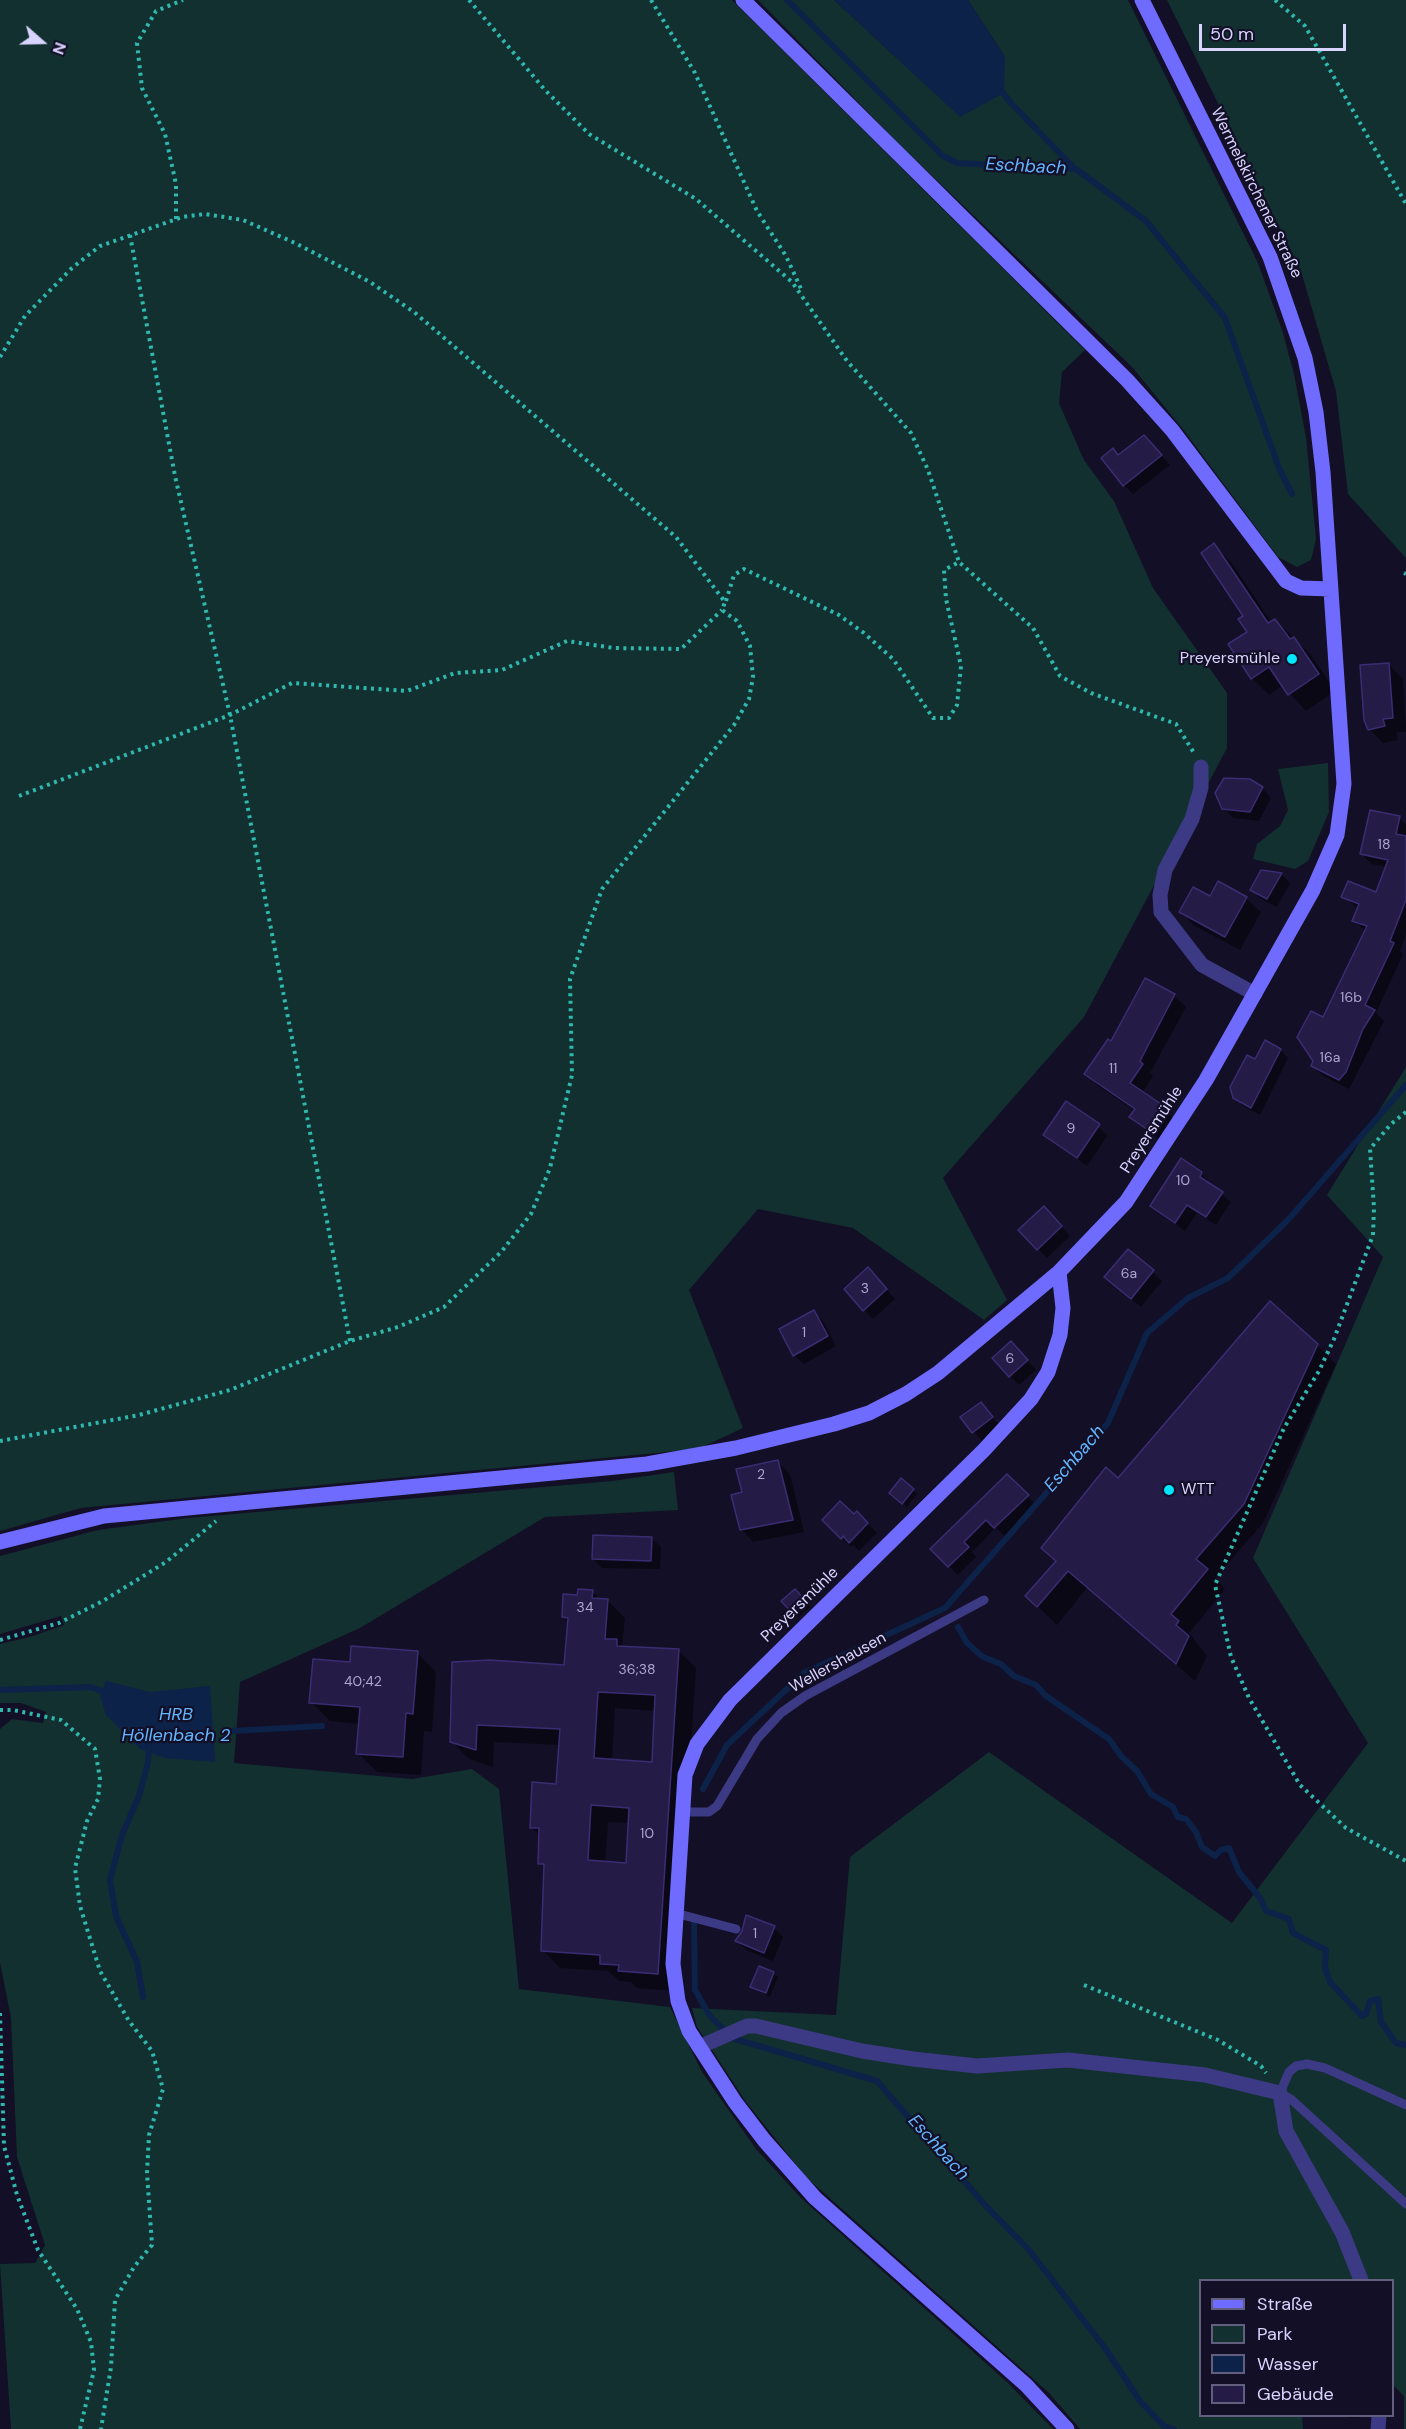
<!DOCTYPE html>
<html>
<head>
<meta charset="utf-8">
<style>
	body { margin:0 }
	#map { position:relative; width:1406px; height:2429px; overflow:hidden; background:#130f26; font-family:"DM Sans",sans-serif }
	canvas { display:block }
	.legend { position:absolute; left:1199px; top:2279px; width:195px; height:138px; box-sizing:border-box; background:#130f26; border:2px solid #625e7d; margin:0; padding:8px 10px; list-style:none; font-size:18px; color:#d9d4ff }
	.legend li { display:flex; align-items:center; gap:12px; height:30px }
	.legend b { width:30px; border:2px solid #625e7d }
	.north { position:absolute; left:12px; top:12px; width:60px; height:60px; -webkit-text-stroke:4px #130f26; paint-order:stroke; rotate:110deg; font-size:16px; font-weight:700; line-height:24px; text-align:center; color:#d9d4ff }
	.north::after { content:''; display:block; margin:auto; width:21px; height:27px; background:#d9d4ff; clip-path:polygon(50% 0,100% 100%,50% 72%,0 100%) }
	.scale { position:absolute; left:1199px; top:24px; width:147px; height:27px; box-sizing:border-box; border:3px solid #d9d4ff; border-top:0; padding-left:8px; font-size:18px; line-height:21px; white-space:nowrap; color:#d9d4ff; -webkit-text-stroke:4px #130f26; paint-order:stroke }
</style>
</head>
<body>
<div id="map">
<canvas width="1406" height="2429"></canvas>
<ul class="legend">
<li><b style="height:8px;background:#6f6bff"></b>Straße</li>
<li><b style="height:16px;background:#12302f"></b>Park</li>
<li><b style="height:16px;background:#0c2248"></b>Wasser</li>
<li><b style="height:16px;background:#241b47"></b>Gebäude</li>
</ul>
<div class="north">N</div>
<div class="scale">50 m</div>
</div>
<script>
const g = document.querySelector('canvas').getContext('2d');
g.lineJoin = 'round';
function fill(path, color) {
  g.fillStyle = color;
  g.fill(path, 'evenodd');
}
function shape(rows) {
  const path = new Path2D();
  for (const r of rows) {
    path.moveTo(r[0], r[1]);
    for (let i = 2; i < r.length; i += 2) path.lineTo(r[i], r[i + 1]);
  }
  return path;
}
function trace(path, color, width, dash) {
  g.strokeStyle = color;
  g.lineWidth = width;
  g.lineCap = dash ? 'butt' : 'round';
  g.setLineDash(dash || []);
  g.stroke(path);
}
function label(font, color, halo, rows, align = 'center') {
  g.font = font + ' "DM Sans",sans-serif';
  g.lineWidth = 4.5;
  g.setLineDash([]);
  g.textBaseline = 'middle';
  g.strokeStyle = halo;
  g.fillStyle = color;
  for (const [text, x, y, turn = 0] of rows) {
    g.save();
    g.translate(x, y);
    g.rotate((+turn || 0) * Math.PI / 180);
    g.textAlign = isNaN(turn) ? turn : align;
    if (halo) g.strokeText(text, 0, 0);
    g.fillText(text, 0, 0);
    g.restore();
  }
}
const green = shape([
	[0,0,732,0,1085,350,1062,372,1059,403,1084,460,1114,501,1153,588,1227,693,1227,748,1084,1017,943,1178,1007,1300,984,1320,853,1228,758,1209,689,1290,743,1428,698,1449,81,1508,0,1531],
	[758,0,834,0,961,117,1005,57,968,0,1128,0,1258,263,1283,333,1294,374,1306,437,1316,539,1311,560,1297,567,1278,557,1182,428,1132,367,904,149],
	[1167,0,1406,0,1406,558,1348,494,1336,391,1301,271],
	[1328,763,1329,812,1308,861,1295,869,1253,859,1257,844,1280,826,1288,810,1278,769],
	[1406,1067,1406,2429,1404,2429,1404,2396,1393,2385,1392,2280,1200,2280,1200,2416,1302,2416,1303,2429,1080,2429,1048,2392,806,2177,746,2102,697,2027,692,2008,836,2015,850,1857,989,1752,1232,1923,1368,1743,1253,1558,1383,1257,1327,1195],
	[674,1472,678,1510,545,1517,360,1628,240,1682,234,1763,412,1779,472,1769,499,1789,519,1989,670,2007,702,2072,756,2149,801,2198,1007,2382,1053,2429,11,2429,0,2264,35,2263,45,2245,17,2157,11,2018,0,1962,0,1729,12,1719,43,1723,46,1712,21,1703,0,1703,0,1644,33,1636,64,1625,61,1616,0,1634,0,1556,98,1530,188,1518,612,1481]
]);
const water = shape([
	[834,0,968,0,1005,57,1004,93,960,117],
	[106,1681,150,1692,210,1686,215,1762,165,1758,140,1749,106,1715,100,1696]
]);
const shadow = shape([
	[1144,437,1170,465,1133,494,1124,485,1119,457],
	[1214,545,1231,562,1272,623,1275,620,1311,655,1335,691,1306,711,1283,685,1269,695,1252,678,1249,632,1245,616],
	[1388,664,1403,679,1406,732,1396,732,1398,740,1383,743,1369,729],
	[1262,788,1271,798,1259,821,1233,818,1224,808],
	[1399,818,1406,824,1406,934,1400,951,1403,954,1376,1013,1384,1021,1349,1089,1323,1076,1313,1066,1324,1019,1366,931,1354,921,1359,909,1343,896,1377,894,1387,867,1372,864,1362,854],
	[1281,874,1290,883,1277,907,1261,899,1252,890],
	[1210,898,1246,898,1261,912,1240,950,1195,926,1181,912],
	[1145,980,1174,996,1186,1007,1150,1073,1153,1076,1142,1093,1174,1119,1160,1140,1131,1117,1135,1111,1097,1085,1086,1073,1111,1044],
	[1280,1050,1288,1058,1260,1115,1243,1106,1234,1097,1255,1061],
	[1066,1103,1108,1135,1087,1166,1045,1134],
	[1201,1173,1210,1183,1209,1185,1231,1202,1216,1225,1197,1213,1185,1231,1152,1206],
	[1053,1217,1070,1236,1047,1258,1038,1249],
	[1128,1251,1162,1281,1141,1307,1115,1286],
	[877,1278,895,1299,873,1319,864,1310],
	[814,1312,823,1321,836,1346,804,1364,794,1355],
	[1317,1345,1336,1364,1263,1523,1215,1578,1225,1589,1189,1633,1207,1656,1195,1681,1087,1588,1057,1625,1027,1596,1057,1562,1118,1480],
	[1020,1352,1036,1370,1019,1385,1010,1376],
	[981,1404,1001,1427,982,1441,962,1418],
	[778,1462,790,1474,804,1532,753,1542,741,1529,744,1493],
	[1007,1476,1036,1505,1004,1536,996,1527,972,1552,976,1557,958,1575,932,1549],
	[902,1480,917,1494,907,1507,895,1497],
	[857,1513,877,1533,859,1551,853,1545,851,1547,824,1520,854,1516],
	[651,1538,661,1547,660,1569,602,1568,593,1559],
	[592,1591,601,1600,607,1600,625,1618,622,1647,678,1651,696,1668,675,1991,637,1988,631,1982,619,1981,608,1971,560,1968,543,1950,546,1869,540,1863,541,1836,531,1827,557,1785,560,1745,494,1742,493,1767,469,1759,451,1741,565,1667,569,1623,563,1617,578,1596],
	[615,1708,656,1711,653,1764,612,1761],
	[608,1822,630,1823,627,1864,605,1863],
	[799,1595,810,1607,798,1617,794,1613],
	[417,1653,436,1672,432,1732,424,1731,421,1775,377,1772,358,1753,360,1724,330,1721,311,1702],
	[774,1928,783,1937,773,1961,746,1950,737,1941],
	[774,1973,778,1977,770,1997,752,1987],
	[1346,2416,1375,2416,1349,2418]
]);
const stream = shape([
	[787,0,943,156,957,163,1076,169,1146,221,1225,318,1279,468,1292,494],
	[998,87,1011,103,1075,169],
	[958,1627,967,1643,983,1657,1001,1664,1014,1676,1036,1685,1046,1696,1109,1739,1121,1756,1137,1771,1151,1794,1173,1807,1178,1817,1186,1819,1196,1832,1202,1847,1215,1856,1221,1850,1229,1848,1239,1872,1260,1898,1266,1911,1289,1919,1293,1933,1326,1950,1325,1968,1330,1982,1362,2016,1366,2014,1370,2001,1378,1999,1381,2022,1396,2043,1406,2045],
	[0,1690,91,1687,109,1694],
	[232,1731,322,1726],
	[703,1789,727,1745,804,1673,945,1608,1108,1423,1147,1333,1188,1298,1228,1278,1287,1221,1406,1085],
	[694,1923,695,1990,710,2016,732,2038,877,2081,985,2205,1029,2250,1105,2348,1140,2401,1164,2426,1174,2429],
	[143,1997,137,1962,116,1916,110,1880,122,1835,139,1796,148,1763,149,1746]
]);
const building = shape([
	[1144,435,1162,455,1123,486,1101,458,1113,448,1118,455,1144,435],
	[1214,543,1268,623,1275,619,1290,639,1294,637,1319,674,1288,695,1269,667,1251,679,1228,644,1247,632,1238,619,1243,616,1201,553,1214,543],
	[1389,663,1393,718,1383,719,1385,726,1368,730,1364,720,1360,665,1389,663],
	[1224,778,1250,779,1263,787,1250,812,1222,809,1215,793,1224,778],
	[1370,810,1400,816,1396,834,1406,836,1406,900,1390,941,1394,943,1365,1005,1375,1010,1363,1029,1346,1072,1339,1080,1311,1066,1313,1061,1297,1037,1311,1011,1323,1017,1367,926,1352,921,1359,904,1341,897,1348,881,1376,892,1388,860,1360,854,1370,810],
	[1261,870,1282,873,1267,899,1250,890,1261,870],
	[1218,881,1247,897,1225,937,1179,912,1193,887,1210,896,1218,881],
	[1145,978,1175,994,1140,1061,1143,1064,1130,1083,1164,1106,1148,1130,1129,1117,1135,1109,1084,1074,1108,1039,1111,1041,1145,978],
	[1265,1040,1281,1049,1251,1108,1233,1098,1230,1087,1247,1055,1255,1059,1265,1040],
	[1066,1101,1100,1124,1077,1158,1043,1135,1066,1101],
	[1181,1158,1202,1172,1200,1177,1223,1192,1206,1217,1187,1205,1175,1223,1150,1206,1181,1158],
	[1044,1206,1062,1226,1037,1250,1018,1230,1044,1206],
	[1128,1249,1154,1270,1131,1299,1104,1277,1128,1249],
	[868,1267,887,1289,863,1311,844,1289,868,1267],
	[1270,1301,1318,1344,1244,1504,1196,1559,1208,1569,1171,1614,1179,1621,1176,1625,1189,1636,1176,1664,1068,1571,1037,1607,1025,1596,1056,1561,1041,1548,1106,1467,1118,1478,1270,1301],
	[814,1310,828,1336,793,1356,779,1329,814,1310],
	[1011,1341,1028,1360,1009,1377,992,1358,1011,1341],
	[981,1402,993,1417,972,1433,960,1417,981,1402],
	[778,1460,793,1520,740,1530,731,1495,742,1492,736,1469,778,1460],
	[1007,1474,1029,1495,994,1528,986,1520,964,1542,969,1547,948,1567,930,1549,1007,1474],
	[901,1478,914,1489,902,1504,889,1493,901,1478],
	[840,1501,854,1514,857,1511,868,1523,849,1543,843,1536,841,1539,822,1520,840,1501],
	[593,1535,652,1537,651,1561,592,1559,593,1535],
	[578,1589,593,1590,592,1598,608,1599,605,1639,617,1639,617,1646,679,1649,658,1974,618,1971,619,1965,600,1964,600,1955,541,1951,544,1864,538,1864,539,1828,530,1828,532,1782,556,1784,560,1729,477,1725,476,1750,450,1742,452,1662,490,1660,564,1665,568,1618,562,1617,563,1594,577,1595,578,1589],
	[598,1692,655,1695,652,1762,594,1758,598,1692],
	[591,1805,629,1808,626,1863,588,1860,591,1805],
	[795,1589,807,1602,793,1614,781,1601,795,1589],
	[351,1646,418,1651,413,1714,406,1713,403,1757,356,1754,360,1707,309,1703,313,1659,350,1662,351,1646],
	[746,1915,775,1926,764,1953,735,1941,742,1931,746,1915],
	[759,1966,774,1972,766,1993,750,1987,759,1966]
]);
const path = shape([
	[469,0,545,90,589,134,696,199,792,282,847,361,911,433,928,470,959,562],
	[651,0,695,73,757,211,786,256,802,291],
	[1275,0,1305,26,1406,204],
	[176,219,176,184,165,134,142,88,137,43,156,11,183,0],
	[130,235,175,476,230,715,350,1341],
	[0,357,25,316,72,268,100,246,182,217,205,214,243,220,295,243,370,282,414,312,676,537,725,602,722,610,737,621,750,646,753,677,749,699,734,725,602,889,570,979,572,1075,550,1168,531,1214,502,1251,444,1307,398,1327,350,1341,230,1390,139,1415,0,1441],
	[1404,573,1406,574],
	[726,601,734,575,744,569,839,615,864,633,893,659,933,718,949,718,957,705,961,666,946,599,944,570,959,562,1033,628,1060,676,1091,693,1176,724,1194,753],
	[19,796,230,715,292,683,407,691,455,673,502,670,567,641,614,648,681,649,722,610],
	[1406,1112,1391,1124,1370,1149,1374,1208,1373,1235,1334,1339,1319,1371,1284,1428,1215,1585,1231,1657,1249,1698,1300,1785,1346,1828,1406,1861],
	[0,1640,59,1623,103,1601,166,1562,216,1521],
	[0,1710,13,1710,61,1720,95,1749,100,1779,98,1799,87,1821,75,1868,80,1906,100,1971,129,2021,152,2051,163,2089,149,2135,147,2173,152,2245,134,2267,115,2300,111,2367,101,2429],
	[1084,1985,1218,2040,1261,2066,1266,2073],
	[0,2013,4,2146,17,2195,38,2250,77,2309,91,2342,94,2370,80,2429]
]);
const lane = shape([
	[681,1812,709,1812,717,1806,757,1739,781,1713,805,1696,984,1600],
	[675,1913,736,1929],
	[1406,2105,1325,2068,1307,2064,1296,2066,1289,2072,1280,2093,1292,2100,1406,2204]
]);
const street = shape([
	[1201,767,1201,788,1192,819,1165,870,1160,895,1161,912,1202,965,1255,994],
	[699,2047,747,2026,756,2026,862,2051,913,2059,977,2066,1068,2060,1205,2075,1280,2093,1286,2131,1342,2232,1361,2280],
	[1378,2429,1379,2416]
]);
const secondary = shape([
	[743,0,1127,380,1172,430,1286,581,1301,588,1331,589],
	[1059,1272,1063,1308,1060,1335,1048,1372,1031,1399,984,1450,730,1700,697,1744,685,1775,673,1964,678,2001,689,2031,735,2102,764,2140,815,2198,1026,2385,1067,2429],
	[0,1542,104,1516,647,1464,736,1448,834,1424,869,1413,906,1394,938,1373,1059,1272,1126,1202,1206,1080,1313,890,1337,835,1344,784,1323,472,1316,412,1305,358,1270,257,1142,0]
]);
const markers = [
	[1292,659,6,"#00e5ff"],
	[1169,1490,6,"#00e5ff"]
];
const numberNames = [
	["18",1384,845],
	["16b",1351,998],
	["16a",1330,1058],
	["11",1113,1069],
	["9",1071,1129],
	["10",1183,1181],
	["6a",1129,1274],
	["3",865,1289],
	["1",804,1333],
	["6",1010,1359],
	["2",761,1475],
	["34",585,1608],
	["36;38",637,1670],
	["40;42",363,1682],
	["10",647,1834],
	["1",755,1934]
];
const streetNames = [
	["Wermelskirchener Straße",1256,193,64],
	["Preyersmühle",1152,1130,-57],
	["Preyersmühle",800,1605,-44],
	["Wellershausen",838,1663,-29]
];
const poiNames = [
	["Preyersmühle",1280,659],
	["WTT",1181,1490,"left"]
];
const waterNames = [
	["Eschbach",1026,167,3],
	["Eschbach",1075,1459,-49],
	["HRB",176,1715],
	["Höllenbach 2",176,1736],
	["Eschbach",938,2148,48]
];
fill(green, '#12302f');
fill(water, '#0c2248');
fill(shadow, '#0007');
trace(stream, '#0c2248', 6);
fill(building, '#241b47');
trace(building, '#3b2d73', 1.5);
trace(path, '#2fb8b0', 4, [3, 4.5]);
trace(lane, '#3d3a85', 9);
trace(street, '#3d3a85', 15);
trace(secondary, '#6f6bff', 15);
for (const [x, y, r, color] of markers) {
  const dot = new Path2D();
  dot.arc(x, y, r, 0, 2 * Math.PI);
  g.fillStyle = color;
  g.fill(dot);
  trace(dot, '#130f26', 2);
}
label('14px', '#aca6d1', null, numberNames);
label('16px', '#d9d4ff', '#130f26', streetNames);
label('16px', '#d9d4ff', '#130f26', poiNames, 'right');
label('italic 18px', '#62b6ff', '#130f26', waterNames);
</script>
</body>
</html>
